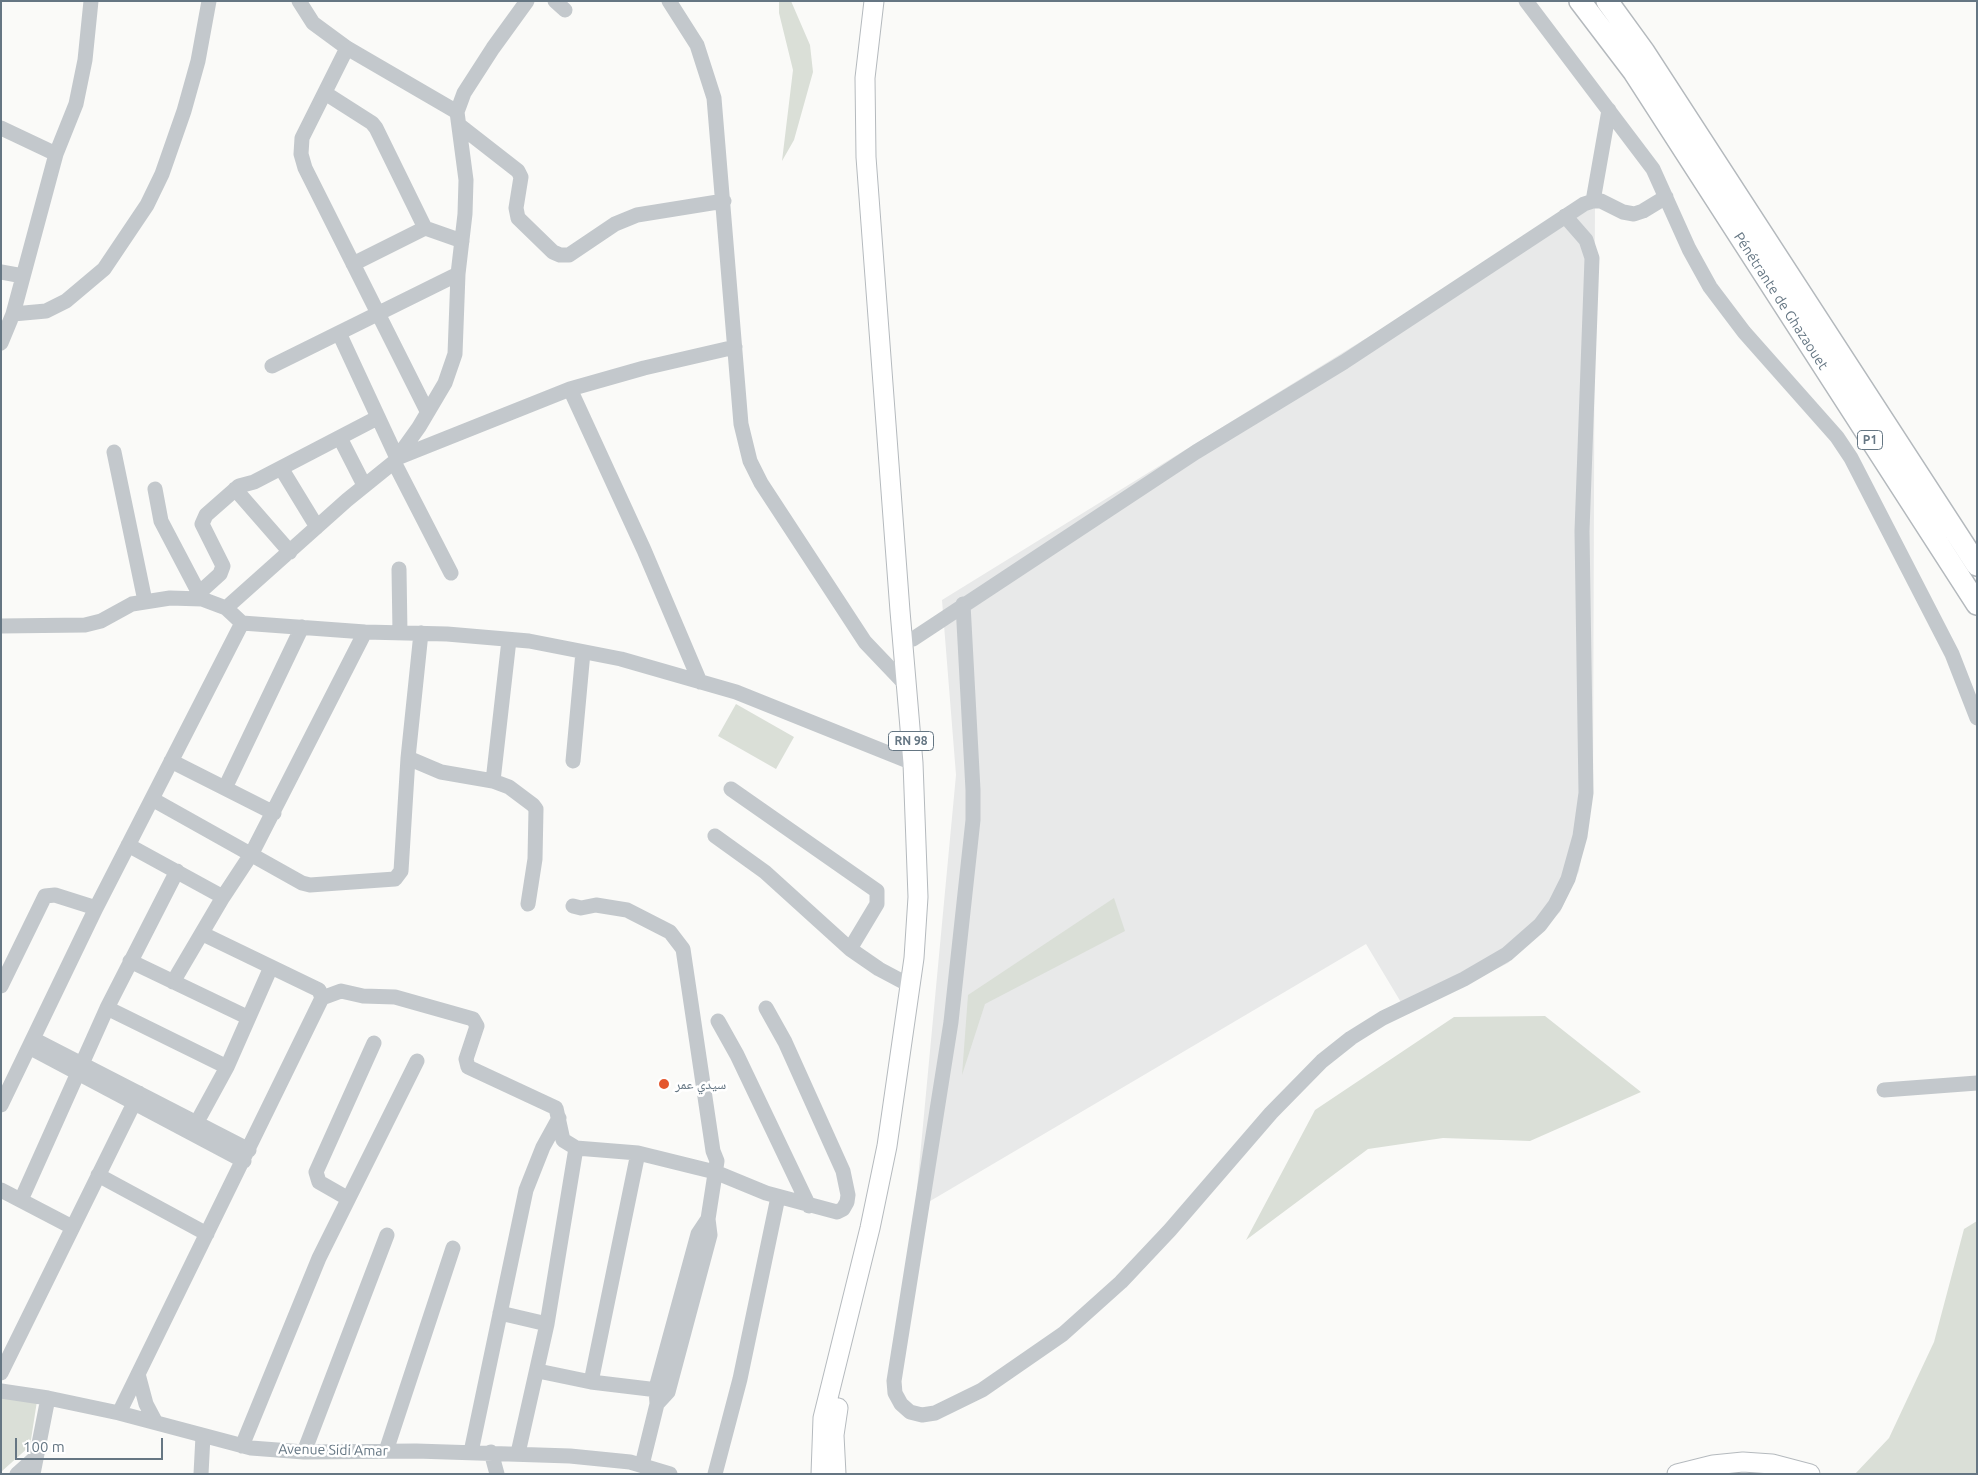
<!DOCTYPE html>
<html>
<head>
<meta charset="utf-8">
<style>
	body { margin:0 }
	#map { position:relative; width:1978px; height:1475px; overflow:hidden; background:#fafaf8; font-family:Ubuntu,sans-serif }
	canvas { display:block }
	.frame { position:absolute; inset:0; border:2px solid #657683; pointer-events:none }
	.scale { position:absolute; left:15px; top:1438px; width:148px; height:22px; box-sizing:border-box; border:2px solid #657683; border-top:0; padding-left:6px; font-size:15px; line-height:18px; white-space:nowrap; color:#657683; -webkit-text-stroke:4px #fff; paint-order:stroke }
</style>
</head>
<body>
<div id="map">
<canvas width="1978" height="1475"></canvas>
<div class="frame"></div>
<div class="scale">100 m</div>
</div>
<script>
const g = document.querySelector('canvas').getContext('2d');
g.lineJoin = 'round';
function fill(path, color) {
  g.fillStyle = color;
  g.fill(path, 'evenodd');
}
function shape(rows) {
  const path = new Path2D();
  for (const r of rows) {
    path.moveTo(r[0], r[1]);
    for (let i = 2; i < r.length; i += 2) path.lineTo(r[i], r[i + 1]);
  }
  return path;
}
function trace(path, color, width, dash) {
  g.strokeStyle = color;
  g.lineWidth = width;
  g.lineCap = dash ? 'butt' : 'round';
  g.setLineDash(dash || []);
  g.stroke(path);
}
function label(font, color, halo, rows, align = 'center') {
  g.font = font + ' Ubuntu,"Noto Naskh Arabic",sans-serif';
  g.lineWidth = 5;
  g.setLineDash([]);
  g.textBaseline = 'middle';
  g.strokeStyle = halo;
  g.fillStyle = color;
  for (const [text, x, y, turn = 0] of rows) {
    g.save();
    g.translate(x, y);
    g.rotate((+turn || 0) * Math.PI / 180);
    g.textAlign = isNaN(turn) ? turn : align;
    if (halo) g.strokeText(text, 0, 0);
    g.fillText(text, 0, 0);
    g.restore();
  }
}
const built = shape([
	[1595,197,1593,788,1579,871,1560,912,1508,963,1408,1014,1366,944,915,1210,956,775,942,600]
]);
const green = shape([
	[779,1,791,1,810,45,813,72,794,140,782,161,793,70,779,13],
	[736,704,794,737,776,769,718,736],
	[1114,898,1125,931,985,1004,962,1075,968,995],
	[1545,1016,1641,1092,1530,1141,1443,1138,1368,1149,1246,1240,1315,1110,1454,1017],
	[1977,1221,1977,1474,1855,1474,1889,1438,1934,1342,1964,1229],
	[1,1395,37,1401,30,1446,1,1472]
]);
const minor = shape([
	[555,1,565,10],
	[669,1,697,45,714,98,741,424,750,461,761,483,865,642,906,685],
	[1526,1,1653,169,1689,249,1710,287,1744,332,1837,437,1851,458,1952,654,1977,718],
	[347,48,302,138,301,154,305,168,427,411],
	[325,93,372,123,376,128,425,228,462,241],
	[457,112,464,93,493,48,527,1],
	[459,125,518,171,521,177,516,208,518,218,553,252,560,255,569,255,615,224,637,215,724,201],
	[1,128,56,154,13,314,1,343],
	[56,154,76,104,85,60,91,1],
	[1593,201,1609,110],
	[353,264,425,228],
	[1,272,23,276],
	[13,314,46,311,66,301,104,269,147,205,162,174,184,111,198,61,209,1],
	[339,333,397,458,570,389,644,368,735,347],
	[272,366,458,274],
	[570,389,644,550,700,682],
	[340,438,364,485],
	[114,452,145,601],
	[394,462,451,573],
	[281,468,317,527],
	[155,489,161,521,202,599],
	[235,489,290,552],
	[399,569,400,633],
	[199,593,220,574,223,566,202,524,206,515,239,486,254,482,377,418],
	[963,604,973,790,973,820,951,1022,894,1381,895,1393,901,1404,910,1412,922,1415,935,1413,982,1390,1063,1334,1121,1282,1170,1230,1271,1113,1322,1061,1351,1038,1383,1018,1464,979,1507,954,1540,925,1555,905,1568,879,1580,836,1586,793,1582,531,1592,258,1586,240,1565,216],
	[226,608,347,500,394,462,419,427,445,383,455,354,458,274,465,214,466,180,457,112,347,48,313,23,299,1],
	[1,626,85,625,101,621,132,604,170,598,202,599,226,608,242,623,365,632,447,634,529,641,621,659,736,692,913,763],
	[913,639,1196,452,1344,362,1584,204,1593,201,1601,201,1623,212,1634,214,1643,211,1666,197],
	[408,758,441,772,493,781,509,787,533,805,536,809,535,859,528,904],
	[171,761,274,813],
	[573,761,583,652],
	[493,781,509,640],
	[225,788,302,627],
	[731,789,877,891,877,904,850,949],
	[152,799,302,883,310,885,395,879,401,871,408,758,421,633],
	[715,836,765,872,850,949,879,969,911,986],
	[128,845,223,897],
	[573,906,581,908,596,905,627,910,670,932,683,949,713,1151,717,1161,708,1219,710,1235,668,1392,657,1404],
	[130,961,247,1017],
	[173,982,223,897,252,853,365,632],
	[1,986,45,896,55,895,96,908],
	[322,998,341,991,363,996,395,997,473,1019,477,1026,466,1059,468,1067,556,1108,563,1140,576,1148,638,1153,715,1172,766,1193,837,1212,843,1209,847,1202,848,1195,843,1171,785,1042,766,1008],
	[107,1008,227,1067],
	[718,1021,737,1055,809,1206],
	[35,1040,249,1150],
	[31,1048,244,1161],
	[1884,1090,1977,1083],
	[1,1105,96,908,242,623],
	[191,1133,227,1067,271,967],
	[98,1175,207,1234],
	[1,1190,72,1227],
	[347,1198,319,1182,316,1172,374,1043],
	[21,1200,107,1008,177,871],
	[500,1313,547,1324],
	[538,1371,591,1382,666,1391],
	[1,1373,139,1093],
	[138,1374,146,1404,155,1421],
	[591,1382,638,1153],
	[1,1391,48,1398,119,1413,251,1448,304,1452,416,1451,570,1456,630,1462,670,1474],
	[119,1413,322,998,319,990,203,934],
	[242,1446,319,1258,417,1061],
	[386,1451,453,1248],
	[304,1452,387,1235],
	[471,1452,526,1190,543,1147,559,1118],
	[491,1452,497,1474],
	[518,1453,547,1324,576,1148],
	[642,1465,657,1404,656,1388,698,1234,708,1219],
	[17,1474,36,1457],
	[33,1474,48,1398],
	[201,1474,203,1436],
	[715,1474,740,1379,778,1197]
]);
const major = shape([
	[821,1474,823,1418,870,1228,887,1146,914,958,918,897,913,763,900,611,866,157,865,78,874,1],
	[836,1474,834,1435,838,1408],
	[1677,1474,1713,1465,1743,1462,1772,1464,1810,1474]
]);
const highway = shape([
	[1580,1,1634,72,1977,604],
	[1607,1,1644,52,1977,565]
]);
const markers = [
	[664,1084,6,"#e4572e"]
];
const shields = [
	[1870,440,25],
	[911,741,45]
];
const shieldNames = [
	["P1",1870,440],
	["RN 98",911,741]
];
const streetNames = [
	["Pénétrante de Ghazaouet",1781,301,57],
	["Avenue Sidi Amar",333,1450,1]
];
const poiNames = [
	["سيدي عمر",675,1084]
];
fill(built, '#e8e9e9');
fill(green, '#dadfd7');
trace(major, '#b5babe', 21);
trace(highway, '#b4b9bd', 24);
trace(minor, '#c3c8cc', 15);
trace(major, '#fff', 19);
trace(highway, '#fff', 21);
for (const [x, y, r, color] of markers) {
  const dot = new Path2D();
  dot.arc(x, y, r, 0, 2 * Math.PI);
  g.fillStyle = color;
  g.fill(dot);
  trace(dot, '#fff', 2);
}
for (const [x, y, w] of shields) {
  const box = new Path2D();
  box.roundRect(x - w / 2, y - 9.5, w, 19, 4);
  g.fillStyle = '#fff';
  g.fill(box);
  trace(box, '#657683', 1);
}
label('bold 12px', '#657683', null, shieldNames);
label('14px', '#657683', '#fff', streetNames);
label('14px', '#657683', '#fff', poiNames, 'left');
</script>
</body>
</html>
